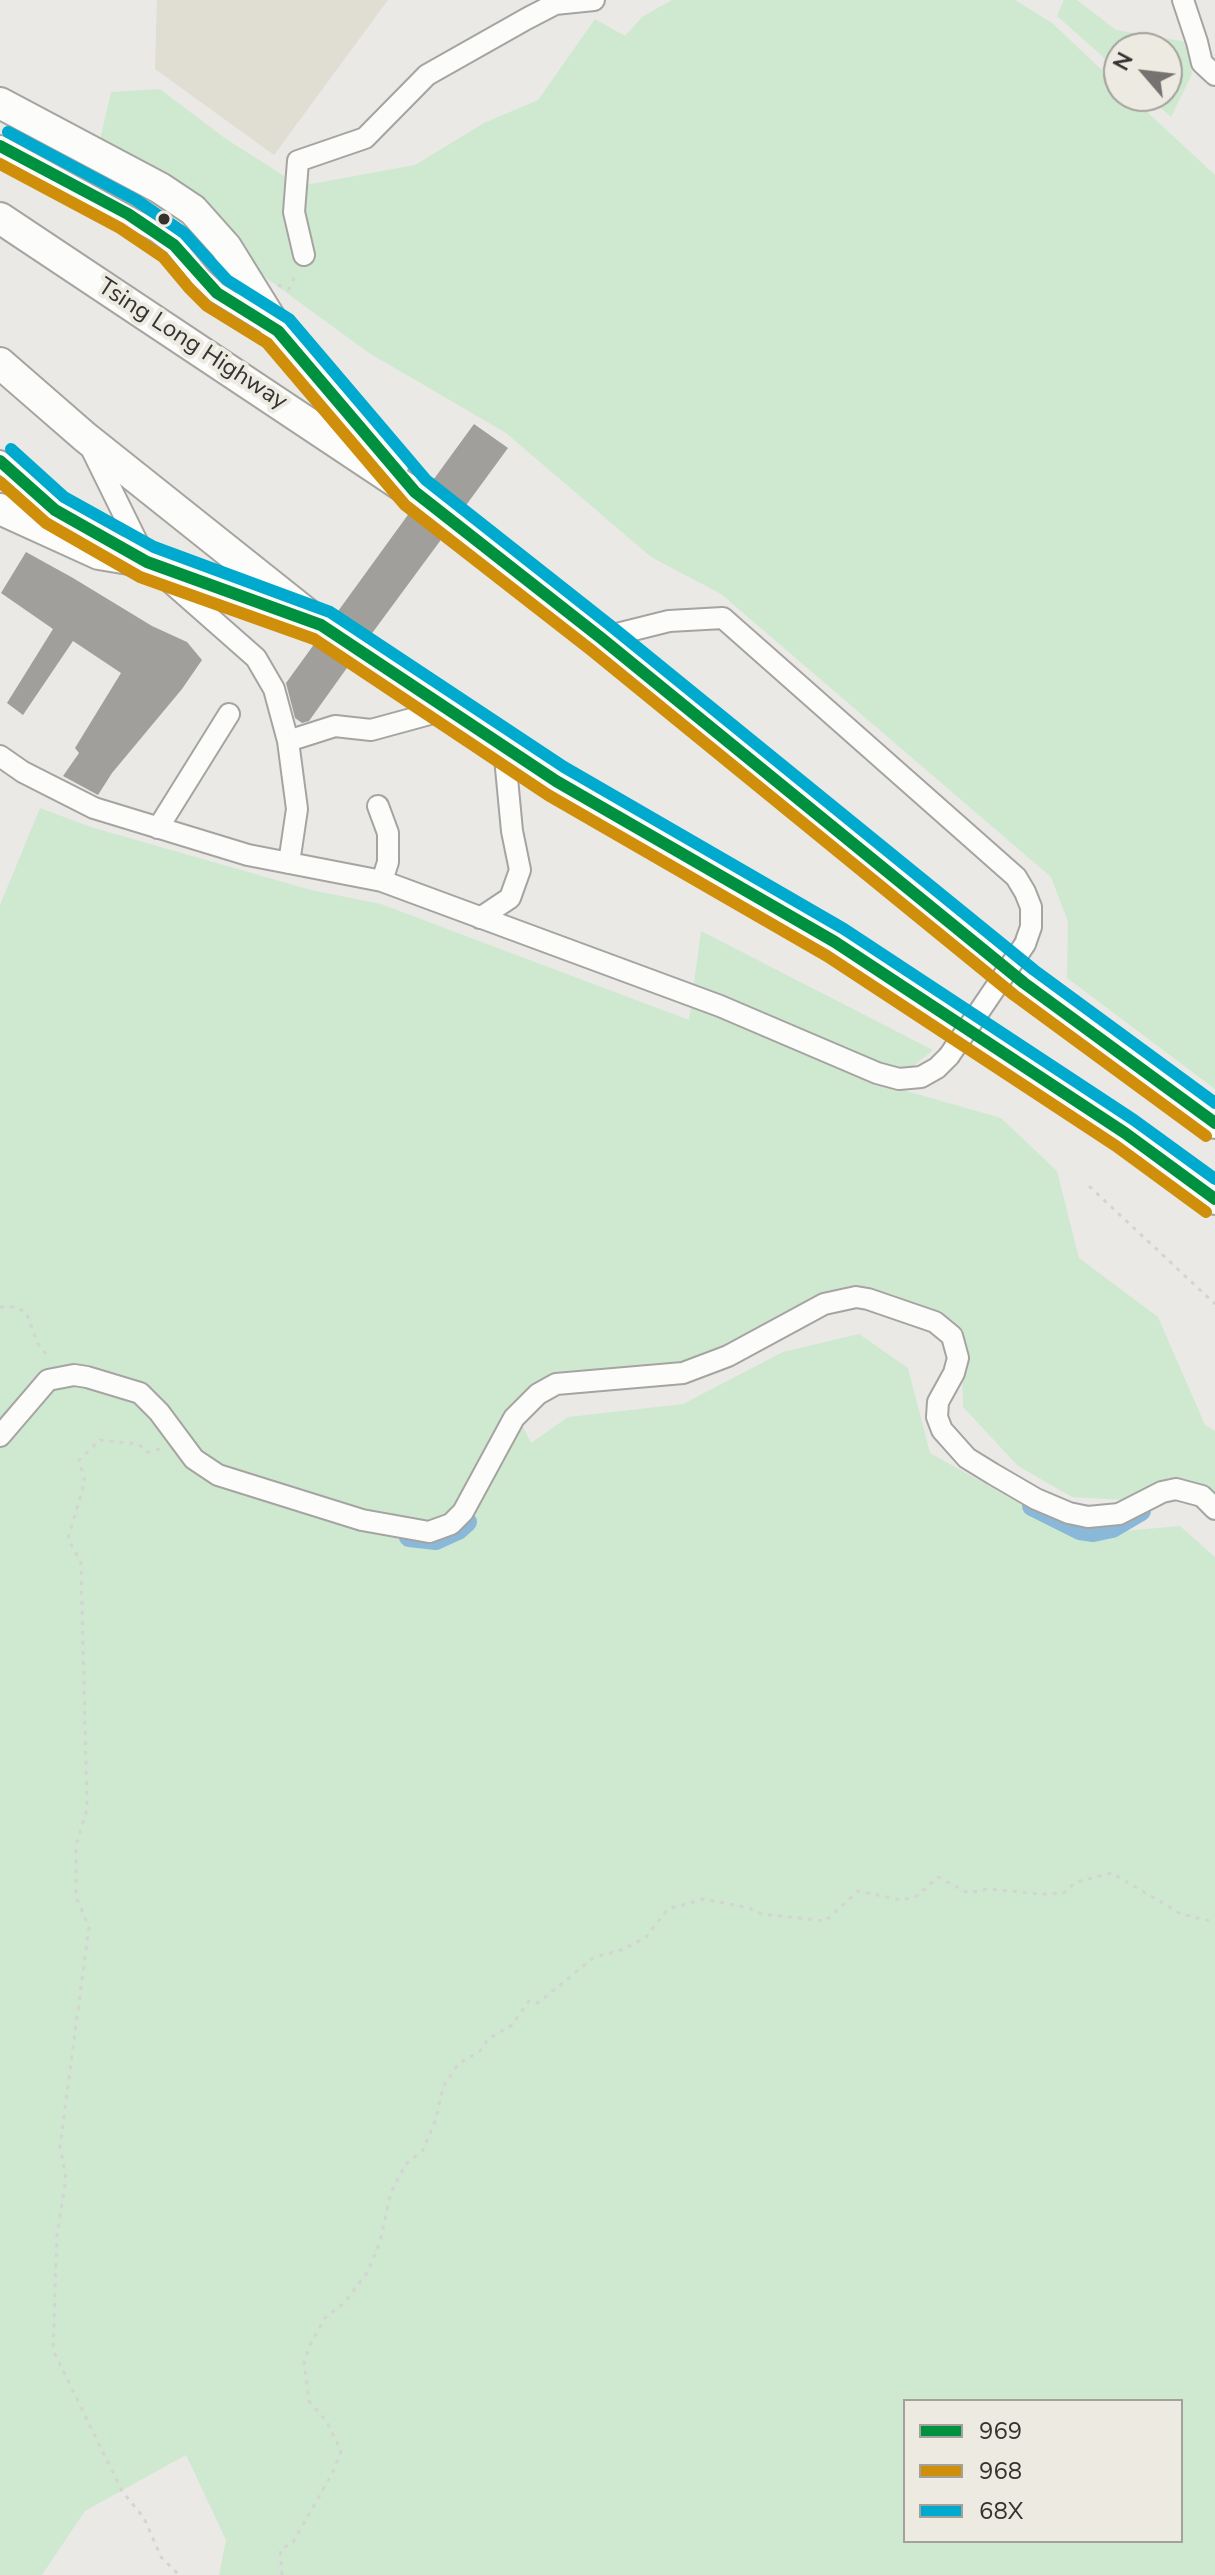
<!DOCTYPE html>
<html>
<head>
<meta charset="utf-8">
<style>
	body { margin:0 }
	#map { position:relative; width:1215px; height:2575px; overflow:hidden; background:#eae9e5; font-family:"Nunito Sans",sans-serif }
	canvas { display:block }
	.legend { position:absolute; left:903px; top:2399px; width:280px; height:144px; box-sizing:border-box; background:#edeae2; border:2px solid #a3a19b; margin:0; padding:10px 14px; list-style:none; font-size:24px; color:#343330 }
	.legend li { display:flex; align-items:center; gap:16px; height:40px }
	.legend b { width:40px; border:2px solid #a3a19b }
	.north { position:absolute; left:1103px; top:32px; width:80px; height:80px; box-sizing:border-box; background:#edeae2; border:2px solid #a3a19b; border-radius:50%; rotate:298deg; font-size:22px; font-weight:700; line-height:32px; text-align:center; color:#343330 }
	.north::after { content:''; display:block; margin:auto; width:28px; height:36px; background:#74736f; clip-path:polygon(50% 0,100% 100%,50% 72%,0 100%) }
</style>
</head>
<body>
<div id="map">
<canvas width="1215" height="2575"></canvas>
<ul class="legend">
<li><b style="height:10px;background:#009140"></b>969</li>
<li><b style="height:10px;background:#d08f0a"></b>968</li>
<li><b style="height:10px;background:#00a9ce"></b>68X</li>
</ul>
<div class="north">N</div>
</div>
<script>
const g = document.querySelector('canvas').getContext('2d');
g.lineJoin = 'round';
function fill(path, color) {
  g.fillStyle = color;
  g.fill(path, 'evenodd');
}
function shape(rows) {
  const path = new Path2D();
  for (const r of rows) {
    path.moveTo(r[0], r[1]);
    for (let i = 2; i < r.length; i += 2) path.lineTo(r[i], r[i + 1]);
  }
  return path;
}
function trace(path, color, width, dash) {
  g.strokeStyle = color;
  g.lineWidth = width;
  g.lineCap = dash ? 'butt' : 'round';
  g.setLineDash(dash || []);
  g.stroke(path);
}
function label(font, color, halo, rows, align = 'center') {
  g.font = font + ' "Nunito Sans",sans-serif';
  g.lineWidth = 8;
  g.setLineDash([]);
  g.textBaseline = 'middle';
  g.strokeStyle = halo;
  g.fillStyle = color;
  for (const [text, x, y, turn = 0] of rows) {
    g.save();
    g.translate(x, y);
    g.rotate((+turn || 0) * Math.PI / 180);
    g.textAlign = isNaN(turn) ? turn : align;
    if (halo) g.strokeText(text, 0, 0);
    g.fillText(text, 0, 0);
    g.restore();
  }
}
const built = shape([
	[157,0,388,0,274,155,155,69]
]);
const green = shape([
	[672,0,1015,0,1052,23,1119,86,1119,96,1130,96,1215,175,1215,1089,1067,978,1068,922,1051,877,721,594,651,557,506,433,369,353,262,275,193,193,100,140,111,92,160,89,226,139,300,186,415,165,484,123,538,100,595,19,625,36,642,17],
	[1064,0,1077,0,1116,30,1187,42,1192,74,1171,117,1148,96,1167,96,1167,48,1119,48,1119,71,1057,16],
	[40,808,91,827,311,890,381,904,689,1020,701,931,933,1050,889,1086,1001,1118,1057,1171,1079,1258,1158,1317,1205,1425,1215,1431,1215,1497,1124,1500,1072,1497,1018,1466,963,1407,961,1337,836,1294,763,1331,669,1372,568,1373,538,1381,512,1403,531,1443,568,1417,683,1404,783,1352,859,1334,908,1368,930,1453,1077,1535,1180,1526,1215,1557,1215,2575,219,2575,226,2540,186,2455,85,2511,42,2575,0,2575,0,905],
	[905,2401,1181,2401,1181,2541,905,2541]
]);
const canal = shape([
	[1032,1506,1080,1530,1093,1532,1112,1528,1141,1511],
	[409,1537,436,1540,458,1530,467,1522]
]);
const building = shape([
	[474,424,508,448,464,508,431,483],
	[410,512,443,537,370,636,336,614],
	[26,552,73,578,152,626,187,642,202,660,182,689,112,773,98,795,63,776,79,753,75,748,121,673,73,641,23,715,7,703,53,629,1,593],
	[315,643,349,665,309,721,302,723,295,718,286,683]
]);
const path = shape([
	[278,285,289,289,296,274],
	[1089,1186,1215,1304],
	[0,1307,15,1307,26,1312,38,1344,50,1359],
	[160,1449,147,1452,138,1444,100,1440,79,1460,85,1481,68,1538,81,1563,87,1809,76,1845,76,1897,89,1927,60,2146,66,2179,57,2234,53,2350,122,2491,144,2518,161,2557,179,2575],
	[282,2575,280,2550,293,2542,332,2474,341,2451,327,2422,309,2401,304,2363,310,2345,325,2318,344,2303,367,2273,380,2242,391,2192,406,2164,423,2150,436,2119,443,2087,458,2064,480,2051,488,2039,512,2025,529,2001,538,2003,593,1958,624,1949,646,1937,668,1909,704,1899,749,1908,761,1914,825,1921,858,1891,902,1900,917,1896,938,1877,968,1893,988,1889,1042,1894,1064,1893,1076,1882,1112,1873,1181,1914,1215,1922]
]);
const minor = shape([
	[1183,0,1197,42,1202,63,1215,75],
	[0,146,157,232,174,245,201,278,217,293,271,326],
	[304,255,294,212,298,161,365,138,427,75,528,18,555,4,594,0],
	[90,446,147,562,256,658,274,689,288,741,297,809,289,863],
	[0,461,55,510,133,554],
	[601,638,669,621,723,618,1016,877,1025,892,1031,907,1031,927,1025,944],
	[288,741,335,726,371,730,448,709],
	[0,756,23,772,94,808,248,855,382,881,720,1006,877,1073,899,1079,921,1077,937,1068,949,1056],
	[378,806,388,833,388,862,382,881],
	[158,828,229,714],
	[480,918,510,898,520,870,512,831,504,747],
	[0,1436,48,1380,74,1375,87,1377,140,1393,159,1412,194,1459,218,1475,362,1520,429,1532,451,1524,463,1512,514,1418,538,1394,556,1384,683,1373,728,1356,824,1304,856,1297,868,1299,935,1322,952,1336,958,1358,954,1373,938,1402,937,1417,942,1430,967,1458,993,1474,1036,1499,1069,1513,1088,1517,1119,1514,1162,1492,1176,1489,1202,1496,1215,1509]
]);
const highway = shape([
	[0,103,160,188,193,210,226,247,278,331,393,466],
	[0,218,437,509,601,638,1024,983,1215,1123],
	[0,363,85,437,321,625,556,781,835,942,1125,1133,1215,1199],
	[0,509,99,554,147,562,298,616]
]);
const minorBridge = shape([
	[949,1056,1025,944]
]);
const bus1 = shape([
	[0,146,128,214,174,245,217,293,278,331,415,492,601,638,1024,983,1215,1123],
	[0,461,55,510,147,562,321,625,556,781,835,942,1125,1133,1215,1199]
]);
const bus2 = shape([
	[0,164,120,228,163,257,189,288,207,306,267,343,405,505,591,650,1014,995,1206,1136],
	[0,482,46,523,140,577,314,639,548,795,827,956,1116,1146,1206,1212]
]);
const bus3 = shape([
	[8,132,136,200,184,233,227,280,289,319,426,480,611,626,1034,970,1215,1103],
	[11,449,64,497,154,547,330,612,564,767,844,929,1134,1120,1215,1179]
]);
const markers = [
	[164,219,7,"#343330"]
];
const streetNames = [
	["Tsing Long Highway",192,345,33]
];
fill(built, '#e0ddd2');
fill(green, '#cfe9d1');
trace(canal, '#89b8d9', 20);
fill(building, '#a09f9b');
trace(minor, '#a5a4a1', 24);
trace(highway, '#a5a4a1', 34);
trace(path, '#d4d4d3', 3, [4, 6]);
trace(minor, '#fcfcfb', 20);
trace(highway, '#fcfcfb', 30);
trace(minorBridge, '#a5a4a1', 24, []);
trace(minorBridge, '#fcfcfb', 20);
trace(bus1, '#009140', 12);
trace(bus2, '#d08f0a', 12);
trace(bus3, '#00a9ce', 12);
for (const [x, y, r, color] of markers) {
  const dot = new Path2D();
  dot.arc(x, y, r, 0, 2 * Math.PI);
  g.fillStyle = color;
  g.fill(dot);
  trace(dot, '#edeae2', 3);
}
label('24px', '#343330', '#edeae2', streetNames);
</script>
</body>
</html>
